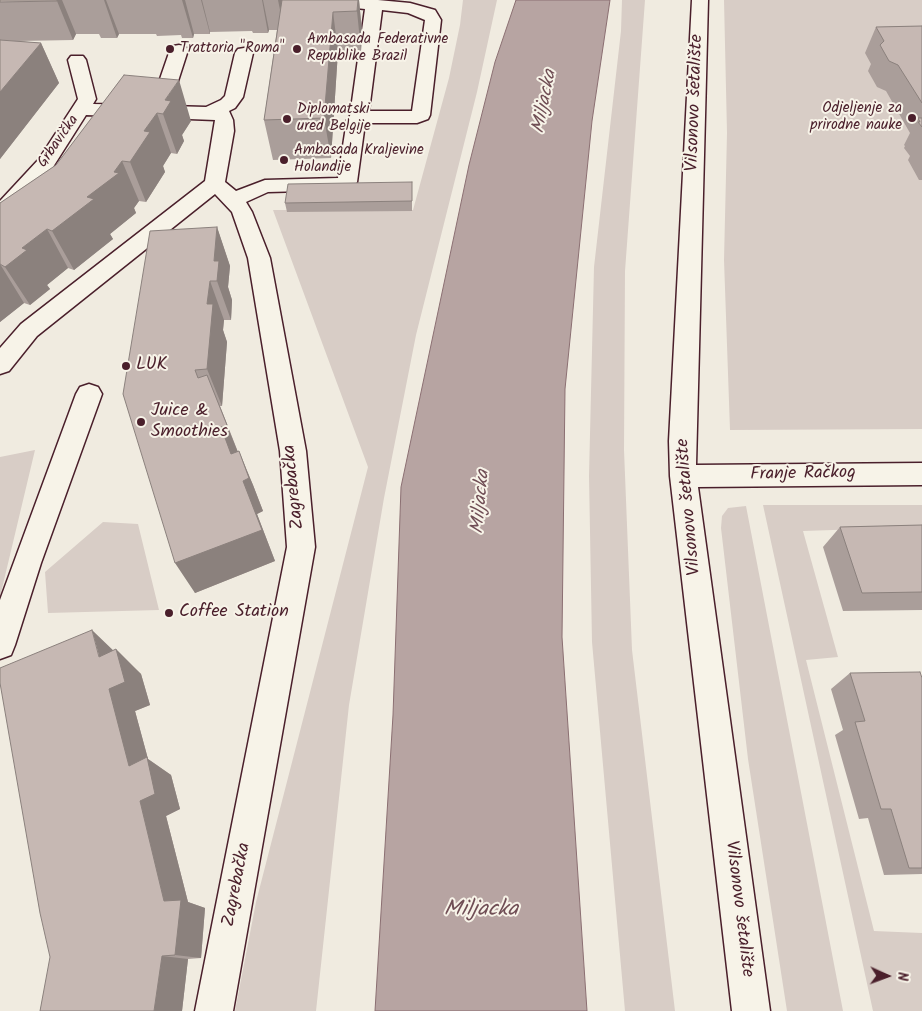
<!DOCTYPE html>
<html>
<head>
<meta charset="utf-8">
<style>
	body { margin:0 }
	#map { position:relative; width:922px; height:1011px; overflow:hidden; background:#f0ebe0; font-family:Kalam,sans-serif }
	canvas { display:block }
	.north { position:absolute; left:862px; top:951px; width:50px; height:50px; -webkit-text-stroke:4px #f7f3e8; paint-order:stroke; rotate:92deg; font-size:14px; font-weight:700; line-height:20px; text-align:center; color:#4a1f2b }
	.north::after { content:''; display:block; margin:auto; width:18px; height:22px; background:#4a1f2b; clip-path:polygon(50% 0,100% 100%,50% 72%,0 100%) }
</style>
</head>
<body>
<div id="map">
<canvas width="922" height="1011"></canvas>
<div class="north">N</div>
</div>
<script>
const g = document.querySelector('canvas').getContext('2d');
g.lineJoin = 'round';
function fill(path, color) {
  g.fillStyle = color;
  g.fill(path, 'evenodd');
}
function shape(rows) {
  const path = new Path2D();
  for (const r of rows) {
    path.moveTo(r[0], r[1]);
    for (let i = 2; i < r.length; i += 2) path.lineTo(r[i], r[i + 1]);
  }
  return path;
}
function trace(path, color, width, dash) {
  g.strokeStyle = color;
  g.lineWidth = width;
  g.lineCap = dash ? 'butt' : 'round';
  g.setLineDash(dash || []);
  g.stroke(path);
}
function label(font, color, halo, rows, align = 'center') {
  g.font = font + ' Kalam,sans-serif';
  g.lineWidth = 4;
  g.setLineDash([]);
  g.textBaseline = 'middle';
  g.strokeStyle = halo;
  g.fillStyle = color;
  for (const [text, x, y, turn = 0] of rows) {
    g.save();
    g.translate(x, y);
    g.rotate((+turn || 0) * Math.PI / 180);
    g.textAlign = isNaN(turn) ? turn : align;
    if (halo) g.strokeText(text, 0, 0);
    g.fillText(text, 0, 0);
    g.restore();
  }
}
const green = shape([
	[463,0,497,0,477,92,416,335,384,498,349,705,316,1011,235,1011,256,902,368,467,273,210,413,210,449,78,460,25],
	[622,0,645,0,625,271,624,450,632,650,675,1011,625,1011,592,642,589,476,594,267,621,31],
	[724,0,922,0,922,429,730,430,724,260,727,133],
	[35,450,0,597,0,457],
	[763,505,922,505,922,527,803,531,838,657,806,660,874,931,922,933,922,1011,873,1011],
	[746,506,843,1011,787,1011,748,759,721,528,722,516,728,508],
	[103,522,138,524,159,610,48,613,45,572]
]);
const water = shape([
	[516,0,610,0,592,121,565,389,562,637,587,1011,375,1011,393,715,401,487,469,165,495,62,516,0]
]);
const minor = shape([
	[319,0,378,0,410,3,435,10,441,20,430,115,428,119,417,123,365,123,357,182,354,186,341,190,268,192,246,202,252,212,270,258,306,451,315,547,233,1011,195,1011,287,547,280,451,248,258,232,212,215,194,37,336,9,371,0,374,0,348,21,324,205,181,215,120,86,115,53,167,20,207,7,216,0,218,0,201,39,159,78,99,68,60,71,56,83,56,86,60,96,99,93,104,151,105,170,50,173,46,179,45,185,46,188,50,170,106,206,107,221,100,225,96,235,53,238,49,244,48,250,49,253,53,243,97,235,108,229,111,233,120,234,131,225,182,236,191,265,180,338,178,347,120,350,116,365,9,327,5,319,0],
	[382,10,408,13,425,20,412,111,369,111,382,10],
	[692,0,708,0,696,465,922,463,922,485,698,487,770,1011,732,1011,670,476,669,441,692,0],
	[89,384,98,387,102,394,41,563,15,645,11,655,0,659,0,600,76,394,80,387,89,384]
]);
const wall = shape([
	[0,0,359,0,362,32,361,51,338,51,331,158,273,160,264,120,277,30,269,30,268,33,253,33,252,31,210,32,210,34,194,34,193,38,182,38,181,35,157,36,156,34,119,34,117,38,101,38,99,34,76,34,73,40,19,41,41,43,59,83,0,159],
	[922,26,922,180,919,180,908,160,910,156,904,148,905,146,904,145,910,133,886,91,877,87,868,71,871,64,865,53,876,27],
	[124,75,191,121,182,135,184,141,177,154,171,153,163,166,165,172,146,202,139,201,134,208,136,213,110,234,113,239,74,270,68,268,47,285,50,289,30,305,24,303,0,322,0,203,56,165],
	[412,182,412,211,287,212,285,203],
	[217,227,230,266,228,287,232,300,231,320,224,320,223,330,227,342,222,406,220,406,238,452,253,485,263,511,257,514,275,561,195,593,123,394],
	[922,525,922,610,843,611,823,547,840,527],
	[114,650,141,674,150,705,135,711,148,759,171,775,180,809,166,816,188,902,205,908,201,958,188,959,182,1011,40,1011],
	[850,673,922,678,922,874,884,875,868,818,859,819,835,735,843,730,831,689]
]);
const shadedWall = shape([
	[57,0,62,0,76,34,73,40,57,1],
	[104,0,106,0,119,34,117,38],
	[182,0,185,0,194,34,193,38],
	[201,0,202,0,210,32,210,34],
	[262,0,263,0,269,30,268,33],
	[278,0,288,0,284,30],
	[358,0,359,0,362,32,361,51,357,11],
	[333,12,338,51,331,158,324,118],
	[41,43,59,83,0,159,0,92],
	[179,80,191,121,182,135,184,141,177,154,163,114,165,100],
	[157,113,171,153,163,166,165,172,146,202,130,162,144,131],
	[122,161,139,201,134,208,136,213,110,234,113,239,74,270,52,231,114,172],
	[217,227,230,266,228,287,232,300,231,320,217,281,214,261],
	[47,229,68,268,47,285,50,289,30,305,5,267,22,248],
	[0,264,24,303,0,322],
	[210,281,224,320,223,330,227,342,222,406,207,369,207,304],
	[207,375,241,460,239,451,253,485,263,511,257,514,275,561,195,593,175,563,221,427],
	[92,630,117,654,116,649,141,674,150,705,135,711,148,759,171,775,180,809,166,816,188,902,205,908,201,958,175,955,164,901,140,801,129,766],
	[162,956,188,959,182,1011,154,1011]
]);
const building = shape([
	[0,0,57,0,57,1,0,2,0,0],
	[282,0,358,0,357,11,333,12,324,118,264,120,282,0],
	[922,26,922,103,898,65,889,61,880,45,884,41,876,27,922,26],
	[0,40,41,43,0,92,0,40],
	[124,75,179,80,165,100,171,101,163,114,157,113,144,131,150,132,130,162,122,161,114,172,119,173,87,197,94,199,52,231,47,229,22,248,27,250,5,267,0,264,0,203,56,165,124,75],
	[918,118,922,118,922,127,918,122,920,122,918,118],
	[412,182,412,201,285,203,288,184,412,182],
	[217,227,214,261,219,261,217,281,210,281,207,304,213,304,207,369,195,370,198,378,207,375,227,425,221,427,231,454,239,451,249,478,243,481,262,530,175,563,123,394,150,231,217,227],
	[922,525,922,592,862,593,840,527,922,525],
	[92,630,99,657,116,649,125,682,109,689,129,766,147,757,155,794,140,801,164,901,181,900,175,955,162,956,154,1011,40,1011,50,957,40,913,0,683,0,668,92,630],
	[920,672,922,678,922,868,909,868,891,809,881,809,855,722,865,721,850,673,920,672]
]);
const markers = [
	[170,49,5,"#4a1f2b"],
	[297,49,5,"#4a1f2b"],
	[912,118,5,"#4a1f2b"],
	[287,119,5,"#4a1f2b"],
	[284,160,5,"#4a1f2b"],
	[126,366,5,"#4a1f2b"],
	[141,422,5,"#4a1f2b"],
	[169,613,5,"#4a1f2b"]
];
const farPoinames = [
	["Ambasada Federativne",307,40],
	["Republike Brazil",307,57],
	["Trattoria \"Roma\"",180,49],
	["Odjeljenje za",902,109,"right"],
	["prirodne nauke",902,126,"right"],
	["Diplomatski",297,110],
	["ured Belgije",297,127],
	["Ambasada Kraljevine",294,151],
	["Holandije",294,168]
];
const farStreetnames = [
	["Grbavička",59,142,-55]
];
const streetNames = [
	["Vilsonovo šetalište",696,103,-88],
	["Franje Račkog",803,475,-1],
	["Zagrebačka",295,487,-96],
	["Vilsonovo šetalište",690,507,-95],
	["Zagrebačka",238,885,-79],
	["Vilsonovo šetalište",738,909,83]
];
const poiNames = [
	["LUK",136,366],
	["Juice &",151,412],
	["Smoothies",151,433],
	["Coffee Station",179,613]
];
const waterNames = [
	["Miljacka",546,102,-79],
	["Miljacka",482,502,-85]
];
const nearWaternames = [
	["Miljacka",481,911]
];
fill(green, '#d8cdc6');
fill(water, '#b7a4a2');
trace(water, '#8b6f72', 1);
trace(minor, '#4a1f2b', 3);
fill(minor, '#f7f3e8');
fill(wall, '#aa9e9a');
fill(shadedWall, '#8b817d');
fill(building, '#c6b8b3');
trace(building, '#8b817d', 1);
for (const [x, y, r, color] of markers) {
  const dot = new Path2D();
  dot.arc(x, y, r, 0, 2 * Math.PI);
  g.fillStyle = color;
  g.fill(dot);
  trace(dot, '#f7f3e8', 2);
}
label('15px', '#4a1f2b', '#f7f3e8', farPoinames, 'left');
label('15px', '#4a1f2b', '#f7f3e8', farStreetnames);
label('18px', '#4a1f2b', '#f7f3e8', streetNames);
label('18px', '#4a1f2b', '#f7f3e8', poiNames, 'left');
label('italic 19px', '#704e55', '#f7f3e8', waterNames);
label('italic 22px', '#704e55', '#f7f3e8', nearWaternames);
</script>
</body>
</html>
